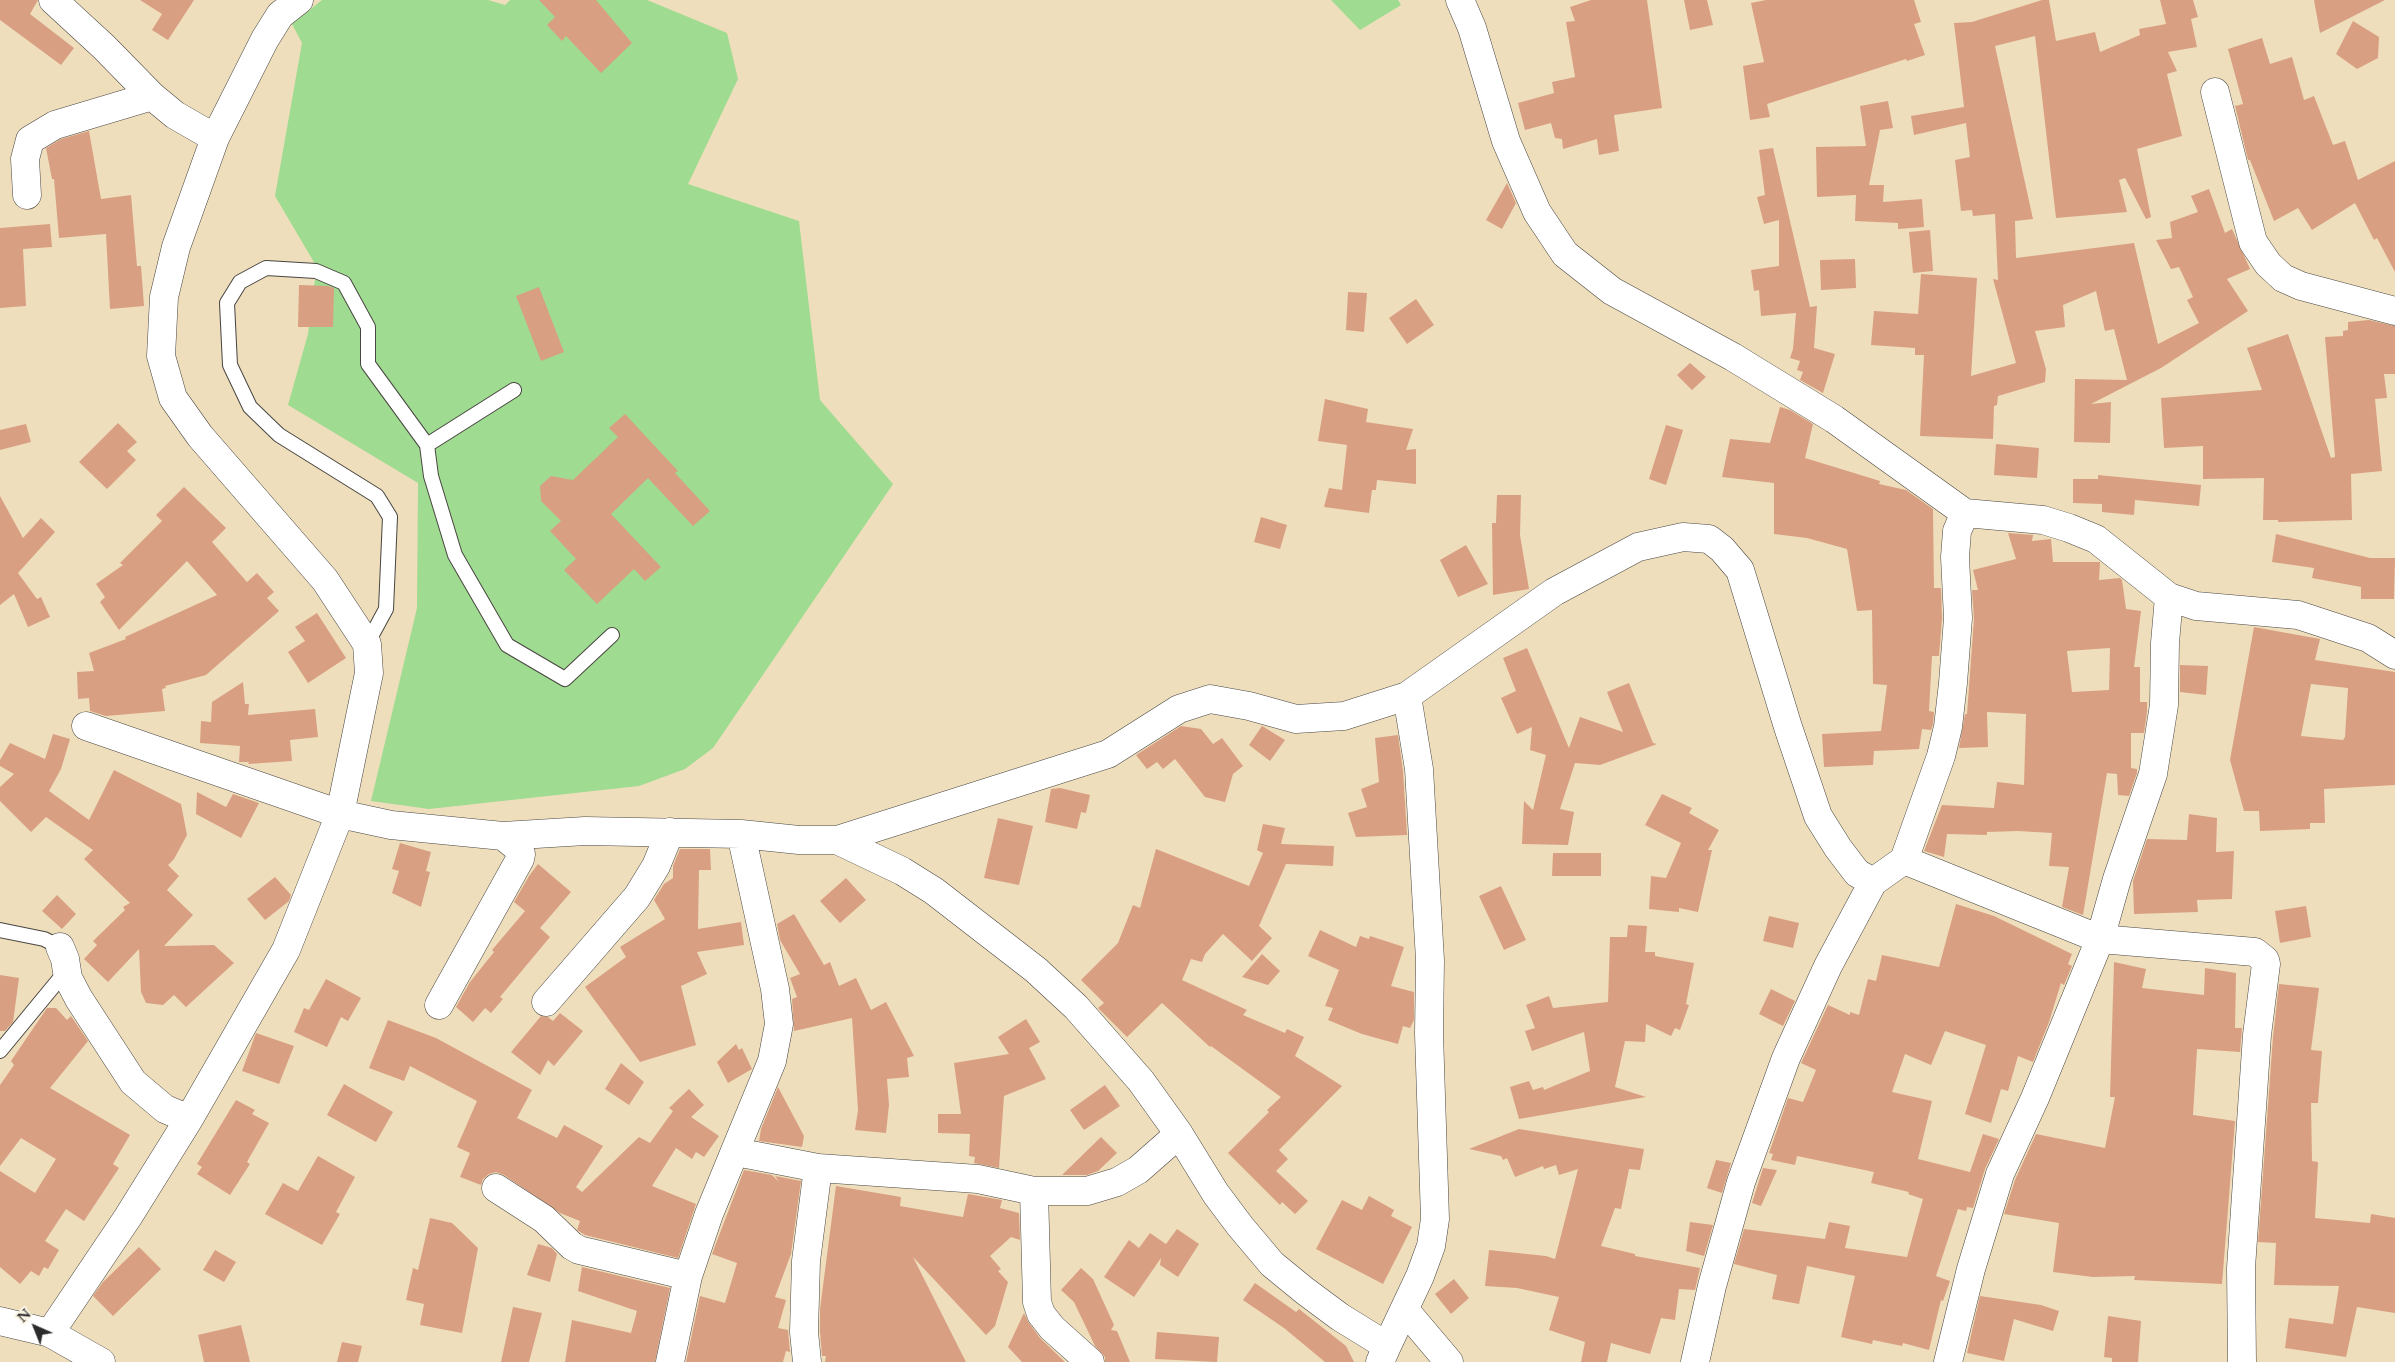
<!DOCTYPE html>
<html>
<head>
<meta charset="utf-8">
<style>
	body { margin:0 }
	#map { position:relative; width:2395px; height:1362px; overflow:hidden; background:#efdebc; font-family:Cardo,serif }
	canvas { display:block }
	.north { position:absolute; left:10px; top:1302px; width:50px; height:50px; -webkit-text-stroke:4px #fcf5e5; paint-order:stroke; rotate:316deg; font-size:14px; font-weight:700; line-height:20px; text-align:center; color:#2b2b2b }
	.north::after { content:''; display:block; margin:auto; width:18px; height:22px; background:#2b2b2b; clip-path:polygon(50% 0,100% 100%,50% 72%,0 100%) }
</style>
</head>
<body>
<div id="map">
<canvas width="2395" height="1362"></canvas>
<div class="north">N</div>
</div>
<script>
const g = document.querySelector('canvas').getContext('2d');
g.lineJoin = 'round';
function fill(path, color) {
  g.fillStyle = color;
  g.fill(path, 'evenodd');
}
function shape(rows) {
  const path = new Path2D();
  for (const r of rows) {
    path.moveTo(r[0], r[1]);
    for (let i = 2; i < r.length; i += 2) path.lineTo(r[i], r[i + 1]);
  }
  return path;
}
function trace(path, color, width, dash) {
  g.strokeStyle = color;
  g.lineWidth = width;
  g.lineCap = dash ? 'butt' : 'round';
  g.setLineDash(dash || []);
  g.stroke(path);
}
const green = shape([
	[322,0,488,0,505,5,510,0,647,0,727,33,738,79,688,184,799,221,820,400,893,484,713,748,685,769,639,786,429,809,371,801,417,608,418,483,288,405,308,334,316,271,315,264,275,196,302,43,292,24],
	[1331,0,1398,0,1401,5,1360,30]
]);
const building = shape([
	[0,0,38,0,30,14,74,48,61,65,0,20],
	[140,0,194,0,168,40,152,30,162,14],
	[539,0,596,0,632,43,601,73,566,36,562,41,547,25,555,17],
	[1591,0,1647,0,1662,108,1614,115,1619,151,1599,155,1597,139,1563,149,1562,139,1555,138,1551,123,1525,130,1518,103,1554,93,1552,82,1575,77,1566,22,1575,21,1570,7],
	[1684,0,1707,0,1713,25,1690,30],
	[1766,0,1914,0,1921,22,1914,24,1925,55,1907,61,1906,59,1767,104,1770,117,1750,120,1743,66,1764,62,1751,3],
	[2042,0,2049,0,2056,41,2095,32,2100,52,2140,35,2139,29,2166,24,2160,0,2193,0,2198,17,2191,19,2197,47,2168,52,2177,71,2167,74,2182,136,2137,149,2151,217,2146,219,2125,178,2119,180,2127,212,2056,218,2035,36,1995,46,2033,219,2015,221,2016,258,2134,243,2158,344,2199,323,2187,300,2193,297,2179,267,2171,269,2156,240,2172,238,2170,222,2198,212,2191,196,2209,189,2225,233,2232,229,2250,269,2227,279,2248,311,2161,368,2091,404,2111,402,2110,443,2074,442,2075,379,2127,380,2114,329,2105,331,2096,291,2063,305,2065,327,2035,331,2046,369,2045,382,1998,396,1997,405,1994,406,1993,439,1920,436,1924,355,1915,355,1915,348,1871,345,1874,311,1918,314,1921,274,1977,278,1971,376,2016,363,1993,279,1998,280,1995,214,1973,216,1972,210,1961,211,1955,160,1970,157,1966,123,1914,135,1911,116,1964,107,1954,23,1972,22],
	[2314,0,2385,0,2320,33],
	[2353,21,2379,37,2378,58,2357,69,2336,54],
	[2262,38,2270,64,2292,57,2304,100,2314,96,2333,145,2345,141,2358,180,2395,161,2395,272,2377,238,2374,240,2355,203,2312,230,2298,208,2274,221,2250,160,2248,160,2235,106,2243,104,2228,49],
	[1888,101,1893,128,1880,130,1869,185,1884,185,1883,202,1922,199,1924,227,1898,229,1898,223,1855,221,1856,195,1817,197,1816,147,1866,146,1860,106],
	[89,131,101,199,131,195,137,266,141,266,144,306,110,309,106,234,59,238,54,179,52,179,46,148,61,139],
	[1773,148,1810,307,1817,306,1814,348,1835,354,1823,393,1800,380,1803,372,1797,370,1800,361,1790,358,1793,349,1796,313,1761,316,1759,290,1754,291,1751,270,1779,266,1779,220,1764,224,1757,197,1765,195,1759,150],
	[1507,183,1516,203,1502,229,1486,220],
	[50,224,52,247,23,249,26,306,0,308,0,228],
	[1930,230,1933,271,1913,273,1909,232],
	[1855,259,1856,288,1821,290,1820,260],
	[299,285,328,286,334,288,333,327,298,327],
	[539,287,564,352,541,361,516,296],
	[1348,292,1367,293,1364,332,1346,330],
	[1416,299,1434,325,1407,344,1389,318],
	[2369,320,2395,326,2395,374,2384,374,2387,398,2375,399,2382,471,2351,474,2352,520,2278,522,2278,520,2263,520,2264,478,2203,479,2203,446,2164,448,2161,398,2262,390,2247,348,2288,334,2331,458,2335,457,2325,337,2343,336,2343,331,2348,330,2348,322],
	[1690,363,1706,377,1692,390,1677,375],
	[1325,399,1368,409,1366,422,1413,429,1406,450,1416,449,1416,484,1377,480,1376,490,1372,490,1369,513,1324,507,1329,488,1342,490,1347,445,1318,441],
	[1780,407,1790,410,1813,424,1805,458,1880,481,1879,484,1906,490,1933,509,1934,588,1941,588,1942,618,1939,656,1932,656,1929,711,1934,712,1933,724,1931,730,1922,729,1919,749,1874,751,1873,765,1824,767,1822,734,1881,731,1887,685,1873,684,1872,610,1857,611,1847,549,1807,538,1774,534,1774,483,1722,477,1730,439,1770,443],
	[625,414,678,471,675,473,710,511,693,526,648,478,611,514,661,567,645,581,634,569,597,604,564,570,576,559,550,531,561,521,541,501,540,486,551,476,573,480,618,437,609,428],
	[118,423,137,442,127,451,136,460,107,489,79,462],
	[26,424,31,442,0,450,0,430],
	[1666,425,1683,430,1666,485,1649,479],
	[1996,444,2039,448,2037,478,1994,475],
	[2098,475,2201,485,2199,506,2135,500,2134,515,2102,512,2102,504,2073,503,2073,479,2098,479],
	[184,487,226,528,212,542,247,582,257,573,274,592,267,598,279,611,206,675,165,686,166,688,162,689,165,711,106,716,90,711,89,698,78,699,77,672,94,671,89,653,126,639,125,637,217,595,187,561,119,630,100,602,105,597,96,584,123,565,120,563,162,521,156,515],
	[1497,495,1521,495,1520,535,1529,589,1493,595,1492,523,1496,523],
	[0,496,23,538,41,518,55,532,18,573,37,599,41,597,50,617,28,627,14,594,0,605],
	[1261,517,1287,525,1280,549,1254,542],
	[2008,533,2033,535,2032,541,2051,539,2053,562,2100,562,2099,580,2120,578,2122,580,2126,609,2141,611,2134,667,2140,667,2140,702,2147,702,2147,712,2144,733,2131,733,2131,768,2137,769,2137,773,2129,796,2118,795,2117,774,2107,773,2083,915,2062,907,2069,867,2049,866,2052,833,2018,831,1987,832,1987,835,1947,834,1944,857,1924,851,1942,805,1994,808,1997,782,2024,785,2026,714,1987,712,1988,747,1959,748,1965,714,1967,714,1974,619,1972,590,1978,590,1973,570,2016,559],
	[2110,648,2109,690,2072,692,2067,651],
	[2276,534,2370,558,2395,558,2394,599,2361,599,2361,587,2312,578,2314,568,2272,562],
	[1466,545,1488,584,1458,597,1440,560],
	[317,613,346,658,308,683,288,652,305,641,295,627],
	[2254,627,2320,639,2315,660,2395,672,2395,785,2324,789,2325,823,2310,823,2310,829,2260,831,2259,811,2244,811,2230,760],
	[2311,684,2348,688,2345,737,2343,740,2301,736],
	[1527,648,1569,748,1580,717,1623,732,1607,692,1629,683,1653,743,1657,744,1600,765,1575,763,1560,809,1574,812,1568,845,1522,844,1524,801,1533,810,1546,755,1530,750,1532,727,1517,734,1501,698,1516,691,1503,658],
	[2180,665,2208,666,2206,695,2180,692],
	[243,682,245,704,249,704,248,715,315,709,318,737,290,740,292,761,248,764,249,762,239,762,240,746,200,743,201,721,211,722,212,702],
	[1181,726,1201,729,1213,744,1222,738,1243,766,1233,774,1225,802,1205,797,1175,759,1163,769,1157,762,1147,769,1136,755],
	[1262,726,1285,740,1270,761,1249,745],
	[53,734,70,739,61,769,49,791,89,820,114,770,181,804,187,835,174,859,168,865,179,876,167,890,193,915,164,946,214,945,234,963,186,1007,174,995,163,1005,146,1003,141,992,139,949,108,982,84,959,97,945,93,941,125,910,123,907,130,903,84,859,93,850,46,817,31,832,0,801,0,787,14,774,0,766,0,760,10,743,45,759],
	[1398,735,1403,771,1407,835,1356,837,1348,813,1367,807,1361,789,1379,782,1375,738],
	[1060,788,1090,795,1086,813,1081,812,1077,829,1045,822,1051,789],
	[197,792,226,807,233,794,259,803,241,838,196,814],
	[1662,794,1692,808,1689,813,1719,830,1708,850,1712,850,1698,912,1679,908,1679,912,1649,909,1651,876,1666,878,1681,843,1645,825],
	[2189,814,2217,818,2216,852,2234,851,2232,899,2197,900,2198,912,2134,914,2133,881,2147,839,2187,840],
	[998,818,1033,826,1019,885,984,878],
	[1263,824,1285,828,1281,844,1334,846,1333,866,1286,864,1259,926,1272,938,1252,961,1223,934,1205,954,1202,962,1191,959,1182,980,1247,1010,1243,1015,1285,1033,1287,1029,1304,1037,1295,1056,1342,1086,1279,1150,1288,1159,1276,1171,1308,1201,1295,1214,1282,1202,1280,1205,1228,1153,1269,1112,1267,1110,1281,1097,1211,1046,1210,1047,1162,1003,1127,1037,1098,1008,1104,1003,1081,980,1118,943,1133,905,1140,908,1156,849,1249,886,1263,853,1257,850],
	[400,843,431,852,426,871,430,872,421,907,392,893,399,871,392,869],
	[680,849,710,849,711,870,699,870,698,929,741,922,744,945,697,952,707,974,681,986,696,1045,640,1062,585,987,626,957,620,947,665,919,654,900,664,884,673,878,673,866],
	[1553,853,1601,853,1601,876,1552,876],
	[538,864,571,892,540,928,550,937,500,997,503,999,491,1013,485,1008,473,1022,456,1007,470,982,494,952,492,950,525,911,514,902,529,876],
	[275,877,291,895,289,901,265,920,247,899],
	[846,878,866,900,840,923,820,901],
	[1501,886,1526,940,1504,950,1479,896],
	[57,895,76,914,62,929,42,911],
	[1956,904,1994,916,2072,954,2068,964,2072,966,2064,985,2061,983,2049,1022,2033,1062,2018,1056,2008,1091,2001,1089,1991,1123,1965,1114,1986,1045,1945,1031,1931,1065,1905,1054,1892,1092,1932,1101,1918,1159,1970,1172,1983,1134,1999,1139,1985,1169,1973,1208,1967,1207,1966,1211,1958,1209,1936,1276,1950,1281,1943,1301,1941,1300,1929,1350,1903,1343,1902,1346,1873,1340,1872,1344,1841,1337,1855,1276,1807,1266,1799,1304,1772,1299,1777,1275,1734,1264,1744,1229,1825,1239,1829,1222,1850,1226,1845,1248,1907,1257,1923,1199,1908,1194,1909,1192,1871,1183,1874,1172,1797,1156,1795,1165,1771,1160,1773,1154,1769,1153,1788,1098,1803,1102,1816,1070,1801,1063,1828,1005,1850,1015,1850,1012,1859,1015,1868,979,1876,981,1882,955,1939,967],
	[2306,906,2311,937,2280,943,2275,911],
	[794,914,824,965,830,962,839,986,856,978,871,1010,886,1002,914,1056,907,1058,909,1077,887,1079,889,1105,886,1133,855,1130,858,1110,852,1018,794,1031,792,999,797,997,790,978,800,974,780,940,777,924],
	[1769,916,1799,923,1793,948,1763,941],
	[1628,925,1647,926,1645,952,1655,952,1655,956,1694,963,1686,1004,1689,1005,1680,1030,1675,1028,1671,1036,1646,1024,1645,1042,1625,1041,1615,1087,1646,1097,1519,1119,1510,1087,1529,1081,1533,1090,1543,1087,1544,1090,1590,1071,1584,1032,1532,1051,1525,1031,1535,1028,1526,1005,1549,996,1553,1008,1608,1002,1610,937,1627,937],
	[1320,930,1356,947,1360,936,1369,939,1370,936,1404,947,1391,986,1414,992,1414,1020,1410,1028,1403,1026,1398,1044,1362,1034,1328,1020,1333,1008,1325,1006,1339,970,1308,956],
	[1262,954,1280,971,1268,985,1242,977],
	[2114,962,2146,969,2142,988,2204,995,2205,968,2236,973,2235,1028,2242,1028,2240,1052,2197,1049,2193,1115,2235,1121,2222,1284,2134,1280,2135,1276,2093,1277,2053,1272,2059,1223,2004,1214,2015,1180,2036,1134,2105,1148,2115,1097,2110,1097],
	[0,975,19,978,13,1022,5,1031,0,1031],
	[326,979,361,998,348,1021,341,1017,327,1047,294,1032,304,1008,309,1010],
	[2279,984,2319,988,2311,1050,2322,1051,2318,1103,2311,1103,2312,1161,2318,1162,2315,1218,2370,1223,2371,1214,2395,1218,2395,1313,2357,1307,2346,1357,2285,1348,2289,1318,2333,1324,2339,1286,2274,1285,2276,1243,2258,1242,2273,1037],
	[1771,989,1795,1001,1783,1026,1759,1014],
	[47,1008,56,1008,67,1020,71,1016,88,1041,50,1088,130,1135,113,1164,119,1168,84,1221,66,1209,45,1241,59,1250,48,1269,44,1267,39,1276,31,1271,20,1284,0,1267,0,1171,35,1193,56,1159,21,1138,0,1166,0,1085,14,1065,11,1061],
	[560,1013,583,1031,554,1066,548,1060,540,1075,511,1052,541,1016,548,1017,553,1021],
	[1026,1019,1040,1042,1029,1048,1046,1079,1004,1096,999,1168,974,1163,975,1157,969,1156,970,1134,938,1133,938,1114,961,1114,954,1063,1009,1054,998,1037],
	[388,1020,436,1038,532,1090,517,1118,557,1138,564,1125,603,1146,576,1187,582,1192,639,1137,650,1143,673,1111,669,1108,689,1089,704,1105,691,1117,719,1136,704,1157,696,1152,692,1159,676,1148,652,1186,696,1204,678,1258,585,1235,577,1230,580,1221,560,1213,504,1175,496,1172,489,1174,483,1179,481,1185,460,1177,470,1153,457,1147,477,1101,410,1066,404,1081,369,1068],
	[256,1033,294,1046,279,1084,242,1071],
	[736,1044,739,1050,742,1048,752,1069,728,1083,717,1062],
	[621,1063,644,1082,629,1105,605,1089],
	[344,1084,393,1112,376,1142,327,1115],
	[1105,1085,1120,1106,1084,1130,1070,1110],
	[778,1087,804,1136,802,1147,759,1141,761,1129],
	[236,1100,255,1110,252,1114,269,1123,247,1162,250,1164,230,1195,197,1174,202,1167,197,1164],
	[1519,1129,1644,1149,1640,1170,1629,1169,1621,1209,1615,1208,1601,1246,1635,1254,1635,1256,1700,1268,1695,1290,1679,1289,1675,1320,1661,1318,1650,1354,1611,1343,1607,1362,1581,1362,1585,1342,1549,1330,1559,1297,1517,1288,1485,1286,1489,1250,1546,1256,1555,1259,1578,1169,1559,1175,1556,1165,1544,1169,1543,1166,1515,1177,1507,1158,1503,1160,1501,1156,1469,1149],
	[1101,1137,1117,1153,1098,1171,1087,1175,1062,1175],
	[318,1156,355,1177,336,1212,340,1214,322,1245,265,1214,283,1183,298,1191],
	[1716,1160,1731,1163,1722,1193,1707,1188],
	[1763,1168,1777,1170,1761,1206,1752,1203],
	[744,1170,772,1175,779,1182,775,1176,801,1181,791,1254,775,1297,786,1300,778,1328,788,1330,790,1352,786,1351,783,1362,686,1362,700,1296,725,1303,737,1263,712,1254],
	[836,1186,901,1197,900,1206,963,1217,968,1194,1002,1200,1000,1208,1019,1213,1020,1240,1011,1237,990,1256,1001,1269,998,1271,1008,1282,995,1326,986,1335,913,1257,966,1362,825,1362,826,1356,822,1356,820,1331,820,1309],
	[1369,1196,1394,1210,1391,1216,1412,1227,1383,1284,1316,1249,1342,1200,1362,1210],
	[430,1218,452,1223,478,1248,462,1333,420,1325,424,1304,406,1300,413,1268,418,1270],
	[1690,1222,1713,1225,1704,1256,1686,1251],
	[1177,1229,1199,1244,1178,1277,1160,1265,1161,1258,1134,1297,1104,1277,1129,1240,1139,1248,1150,1233,1166,1244],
	[538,1244,552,1248,557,1254,550,1282,527,1275],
	[139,1247,161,1269,113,1316,93,1296,103,1282],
	[215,1250,236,1262,224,1282,203,1270],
	[582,1267,670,1288,655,1362,565,1362,572,1320,631,1333,637,1311,578,1291],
	[1081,1268,1093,1279,1114,1325,1111,1330,1117,1331,1130,1362,1105,1362,1105,1357,1095,1346,1074,1302,1061,1290],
	[1454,1279,1469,1298,1451,1314,1435,1294],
	[1255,1283,1296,1312,1299,1309,1346,1346,1354,1362,1325,1362,1284,1328,1243,1300],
	[1980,1296,2041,1305,2059,1311,2053,1331,2014,1319,2004,1361,1967,1353],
	[513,1307,542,1313,529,1362,501,1362],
	[1024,1313,1029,1323,1040,1338,1065,1362,1022,1362,1008,1347],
	[2108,1316,2141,1321,2138,1362,2112,1362,2112,1358,2104,1357],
	[241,1325,250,1362,204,1362,198,1335],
	[1157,1332,1219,1337,1217,1362,1155,1359],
	[342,1342,362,1346,358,1362,337,1362]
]);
const lane = shape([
	[427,445,514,390],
	[367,644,386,609,390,517,377,496,279,435,250,407,230,365,227,303,240,282,266,268,316,271,344,283,368,327,368,364,427,445,431,476,455,555,507,645,565,679,612,635],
	[0,930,44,939,60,947],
	[0,1051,66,971]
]);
const street = shape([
	[53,0,104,47,152,96,175,115,215,138],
	[1460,0,1472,28,1506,141,1537,212,1565,254,1612,291,1733,357,1834,419,1965,513,2043,520,2069,528,2096,539,2169,597,2196,606,2298,615,2368,638,2395,655],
	[2215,92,2253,242,2268,264,2283,278,2301,286,2395,311],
	[27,195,25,159,30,140,55,125,152,96],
	[86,726,340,814,391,825,503,836,585,831,741,834,775,989,779,1024,772,1061,709,1214,688,1276,670,1362],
	[741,834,799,840,837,840,1108,754,1179,709,1210,699,1249,706,1296,719,1344,716,1407,696,1554,592,1638,547,1683,537,1709,539,1722,549,1740,570,1788,727,1818,816,1838,848,1857,873,1873,882],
	[837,840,902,871,934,891,1036,970,1076,1007,1141,1081,1179,1134,1216,1194,1240,1226,1272,1264,1305,1291,1340,1317,1387,1346,1380,1362],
	[1904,860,2100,939,2255,952,2265,960,2266,964,2257,1035,2241,1268,2242,1362],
	[60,947,65,959,68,978,79,999,133,1082,165,1109,189,1119],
	[546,1002,637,897,656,866,670,832],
	[439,1005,520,859,521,854,519,849,503,836],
	[736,1152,818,1168,978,1179,1034,1191,1087,1191,1117,1182,1138,1170,1179,1134],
	[496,1188,544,1219,572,1246,579,1250,688,1276],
	[1034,1191,1037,1302,1041,1314,1052,1328,1090,1362],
	[1405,1310,1449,1362],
	[0,1321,50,1333,101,1362],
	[50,1333,128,1217,189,1119,286,950,340,814,369,673,367,644,325,580,200,436,173,398,161,356,164,297,176,247,215,138,265,39,280,15,299,0],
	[1387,1346,1420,1276,1431,1246,1435,1219,1429,1034,1430,960,1419,769,1407,696],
	[807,1362,804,1332,806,1261,818,1168],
	[1695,1362,1712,1286,1741,1182,1786,1058,1828,966,1873,882,1904,860,1941,756,1948,727,1953,683,1958,618,1955,557,1957,531,1965,513],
	[1948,1362,1971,1269,2000,1174,2035,1098,2100,939,2117,879,2153,774,2164,705,2165,643,2169,597]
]);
fill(green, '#9fdb90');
fill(building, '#d99f82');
trace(lane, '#484641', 16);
trace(street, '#484641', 29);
trace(lane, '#fff', 14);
trace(street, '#fff', 28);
</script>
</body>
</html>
